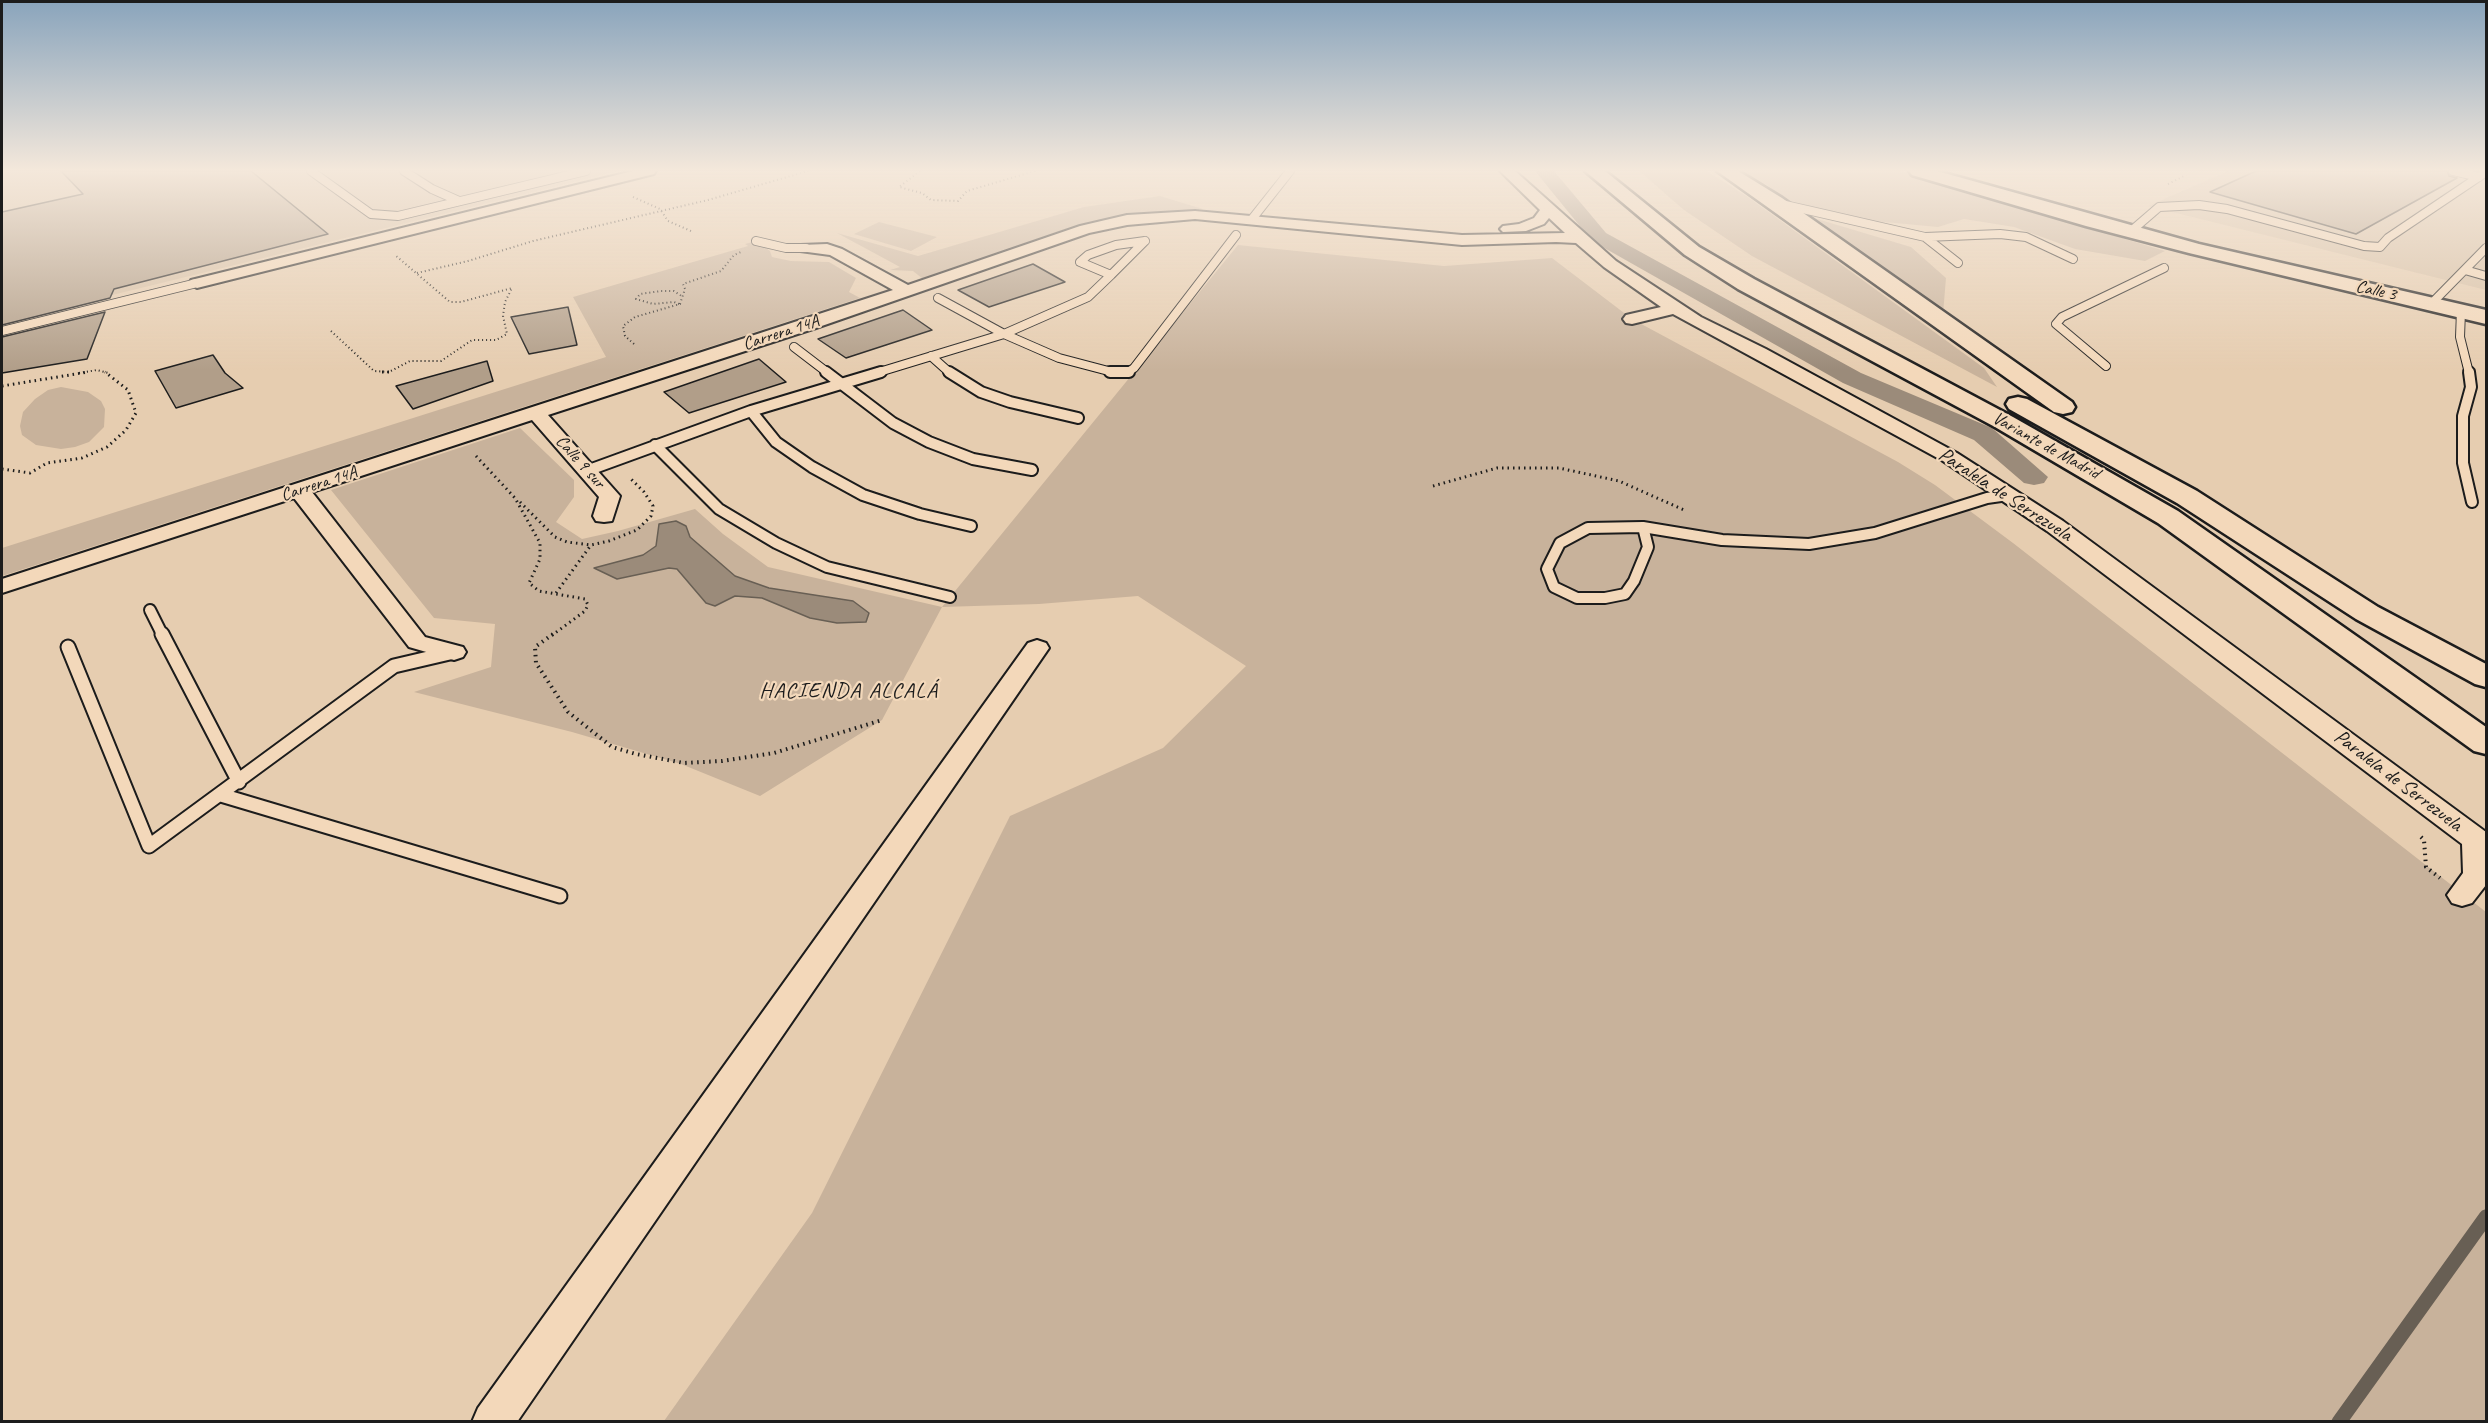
<!DOCTYPE html>
<html>
<head>
<meta charset="utf-8">
<style>
	body { margin:0 }
	#map { position:relative; width:2488px; height:1423px; overflow:hidden; background:#e6cdb0; font-family:Caveat,sans-serif }
	canvas { display:block }
	.frame { position:absolute; inset:0; border:3px solid #1c1c1c; pointer-events:none }
</style>
</head>
<body>
<div id="map">
<canvas width="2488" height="1423"></canvas>
<div class="frame"></div>
</div>
<script>
const g = document.querySelector('canvas').getContext('2d');
g.lineJoin = 'round';
function fill(path, color) {
  g.fillStyle = color;
  g.fill(path, 'evenodd');
}
function shape(rows) {
  const path = new Path2D();
  for (const r of rows) {
    path.moveTo(r[0], r[1]);
    for (let i = 2; i < r.length; i += 2) path.lineTo(r[i], r[i + 1]);
  }
  return path;
}
function trace(path, color, width, dash) {
  g.strokeStyle = color;
  g.lineWidth = width;
  g.lineCap = dash ? 'butt' : 'round';
  g.setLineDash(dash || []);
  g.stroke(path);
}
function label(font, color, halo, rows, align = 'center') {
  g.font = font + ' Caveat,sans-serif';
  g.lineWidth = 4.5;
  g.setLineDash([]);
  g.textBaseline = 'middle';
  g.strokeStyle = halo;
  g.fillStyle = color;
  for (const [text, x, y, turn = 0] of rows) {
    g.save();
    g.translate(x, y);
    g.rotate((+turn || 0) * Math.PI / 180);
    g.textAlign = isNaN(turn) ? turn : align;
    if (halo) g.strokeText(text, 0, 0);
    g.fillText(text, 0, 0);
    g.restore();
  }
}
const built = shape([
	[2,171,619,171,2,322],
	[2228,171,2486,171,2486,290,2148,206]
]);
const green = shape([
	[1639,171,1707,171,1748,197,1984,368,1997,387,1752,256,1684,210],
	[1737,171,1900,171,2165,251,2145,261,2075,249,2014,227,1964,219,1938,227,1862,220,1784,199,1767,185],
	[1160,196,1203,209,1121,216,1069,228,923,279,913,271,890,270,900,267,837,233,918,256,1084,207],
	[1814,218,1911,247,1946,278,1943,314],
	[879,222,937,237,911,251,854,234],
	[756,241,770,251,772,257,791,261,829,262,856,278,849,292,860,298,2,576,2,548,606,357,573,297,748,246,745,244],
	[1238,245,1444,266,1552,258,1632,319,1898,462,1935,485,2013,543,2486,912,2486,1421,664,1421,812,1213,1010,816,1163,748,1246,666,1138,596,1039,604,942,607,882,720,760,796,681,764,572,732,414,692,491,667,495,624,434,618,331,490,520,428,574,480,574,497,556,522,582,539,618,531,695,509,723,534,768,567,942,607],
	[61,387,88,392,101,401,105,409,104,427,89,442,75,447,61,449,36,445,22,435,20,426,23,412,35,399,48,390]
]);
const water = shape([
	[676,521,686,526,690,537,735,576,769,588,853,601,869,613,866,622,837,623,810,618,762,598,735,596,715,606,706,603,677,569,669,568,617,579,594,568,643,555,656,546,659,524,676,521]
]);
const stream = shape([
	[2339,1422,2486,1217]
]);
const canal = shape([
	[1535,171,1554,171,1606,233,1861,373,1992,428,2048,477,2044,483,2034,485,2024,483,1974,440,1843,383,1592,241,1535,171]
]);
const building = shape([
	[61,171,251,171,328,234,114,289,110,298,2,325,2,212,83,194,61,171],
	[2256,171,2447,171,2449,176,2457,178,2356,234,2210,192,2256,171],
	[1033,264,1065,282,989,307,958,290,1033,264],
	[568,307,577,345,529,354,511,317,568,307],
	[903,310,932,330,846,358,818,339,903,310],
	[105,312,87,359,2,373,2,337,105,312],
	[213,355,225,373,243,388,176,408,155,371,213,355],
	[759,359,786,382,689,413,664,392,759,359],
	[487,361,493,381,413,409,396,386,487,361]
]);
const pathFar2 = shape([
	[920,171,899,187,922,193,931,200,958,201,967,191,1035,171],
	[2168,184,2186,175],
	[633,197,660,209,668,221,691,231],
	[417,273,468,261,533,241,708,200,808,171],
	[679,304,674,302,653,304,636,299,640,294,661,291,674,291,683,297],
	[331,331,374,371,389,372,410,361,441,361,472,340,496,340,507,334,503,316,505,302,512,288,461,302,450,302,395,255],
	[634,344,625,336,623,326,635,317,680,304,685,289,683,284,721,271,734,255,741,252],
	[79,373,97,370,108,373]
]);
const pathFar1 = shape([
	[382,372,390,372],
	[2,386,88,372],
	[476,456,515,498,540,543,540,559,529,583,539,591,585,599,588,605,585,611,551,636],
	[2,469,30,473,47,463,82,458,107,447,126,430,136,413,128,390,105,372],
	[1433,486,1497,468,1559,468,1619,481,1684,510],
	[520,502,555,537,567,542,591,545,609,541,637,530,651,516,653,506,644,492,629,477],
	[556,593,591,545]
]);
const path = shape([
	[553,634,535,647,536,663,568,712,612,747,636,754,684,763,722,761,774,753,882,720],
	[2421,837,2424,840,2426,867,2440,878]
]);
const laneFar2 = shape([
	[311,171,371,214,398,216,586,171],
	[404,171,432,189,459,201],
	[2453,171,2479,177],
	[1781,204,1925,237,1958,263],
	[1252,219,1290,171],
	[2130,232,2159,207,2199,205,2227,209,2364,246,2380,247,2388,238,2486,172],
	[1925,237,2000,234,2026,237,2073,259],
	[756,241,786,248,806,248],
	[1145,241,1111,275,1080,262,1088,255,1116,245,1145,241],
	[2465,270,2486,276],
	[938,298,1004,334,1059,358,1116,373,1128,372,1134,368,1236,235],
	[2431,304,2486,248],
	[2461,311,2460,337,2469,373],
	[2,331,197,283],
	[794,347,828,373],
	[931,356,950,373],
	[2106,366,2056,324,2062,317,2164,268],
	[876,373,1004,334,1088,297,1111,275]
]);
const laneFar1 = shape([
	[826,372,893,423,929,442,973,459,1032,470],
	[949,372,981,392,1010,402,1078,418],
	[1110,372,1129,372],
	[2469,372,2471,387,2463,416,2463,463,2472,502],
	[751,411,776,442,812,467,863,495,920,514,971,526],
	[655,445,719,509,776,543,827,567,950,597],
	[589,470,751,411,881,372],
	[1643,527,1722,540,1809,544,1875,533,1987,498,2008,495],
	[1643,527,1648,547,1634,581,1625,594,1605,598,1577,598,1554,587,1547,569,1560,543,1588,528,1643,527],
	[150,610,163,636]
]);
const lane = shape([
	[162,634,239,782],
	[68,647,149,846,394,666,454,652],
	[221,795,560,896]
]);
const street = shape([
	[633,171,656,171,654,174,197,288,189,283,191,280,633,171],
	[1500,171,1515,171,1616,261,1701,317,1766,349,1957,453,2063,521,2486,832,2486,885,2472,903,2462,906,2452,903,2447,895,2463,873,2462,844,2047,531,1943,461,1673,314,1632,324,1626,323,1623,319,1626,315,1661,307,1604,267,1576,243,1556,242,1462,245,1195,219,1127,225,1089,233,816,328,548,415,620,496,612,521,604,522,596,521,593,516,599,497,532,420,312,492,425,637,463,647,466,652,463,657,454,660,409,647,294,498,2,593,2,579,893,290,830,255,800,251,798,248,800,245,827,244,842,249,908,285,1080,226,1127,215,1195,211,1462,235,1565,233,1549,218,1544,224,1526,231,1503,232,1500,229,1503,226,1519,224,1534,218,1540,210,1500,171],
	[1037,640,1046,643,1049,648,517,1422,472,1422,478,1408,1028,643,1037,640]
]);
const secondary = shape([
	[1909,171,1937,171,2199,244,2486,310,2486,324,2189,253,2086,226,1912,175,1909,171]
]);
const primary = shape([
	[1585,171,1605,171,1699,247,1754,279,2013,417,2178,511,2486,727,2486,754,2474,751,2158,523,1995,427,1738,289,1685,255,1585,171],
	[1717,171,1738,171,1782,198,2072,402,2075,407,2072,412,2063,414,2054,412,1717,171],
	[2018,397,2027,399,2197,491,2378,607,2486,664,2486,687,2475,684,2356,619,2177,503,2009,409,2006,404,2009,399,2018,397]
]);
const farStreetnames = [
	["Calle 3",2376,291,13],
	["Carrera 14A",781,333,-18],
	["Variante de Madrid",2046,446,29],
	["Calle 9 sur",580,462,48],
	["Carrera 14A",319,484,-18]
];
const streetNames = [
	["Paralela de Serrezuela",2005,495,33],
	["Paralela de Serrezuela",2398,781,37]
];
const neighbourhoodNames = [
	["HACIENDA ALCALÁ",849,691]
];
fill(built, '#d6bfa4');
fill(green, '#c8b29b');
fill(water, '#9b8b7a');
trace(water, '#685f54', 1.5);
trace(stream, '#685f54', 15);
fill(canal, '#9b8b7a');
fill(building, '#b19e89');
trace(building, '#1c1c1c', 1.5);
trace(laneFar2, '#1c1c1c', 10);
trace(laneFar1, '#1c1c1c', 14);
trace(lane, '#1c1c1c', 17);
trace(street, '#1c1c1c', 4);
trace(secondary, '#1c1c1c', 5);
trace(primary, '#1c1c1c', 5);
trace(pathFar2, '#1c1c1c', 2, [1, 3]);
trace(pathFar1, '#1c1c1c', 3, [1.5, 4]);
trace(path, '#1c1c1c', 4, [1.5, 4.5]);
trace(laneFar2, '#f3d8ba', 8);
trace(laneFar1, '#f3d8ba', 10);
trace(lane, '#f3d8ba', 13);
fill(street, '#f3d8ba');
fill(secondary, '#f3d8ba');
fill(primary, '#f3d8ba');
const sky = g.createLinearGradient(0, 0, 0, 370);
sky.addColorStop(0, '#89a4bc');
sky.addColorStop(0.46, '#f4e8db');
sky.addColorStop(1, '#f4e8db00');
g.fillStyle = sky;
g.fillRect(0, 0, 2488, 370);
label('18px', '#1c1c1c', '#f3d8ba', farStreetnames);
label('21px', '#1c1c1c', '#f3d8ba', streetNames);
g.letterSpacing = '1.5px';
label('22px', '#1c1c1c', '#f3d8ba', neighbourhoodNames);
g.letterSpacing = '0px';
</script>
</body>
</html>
